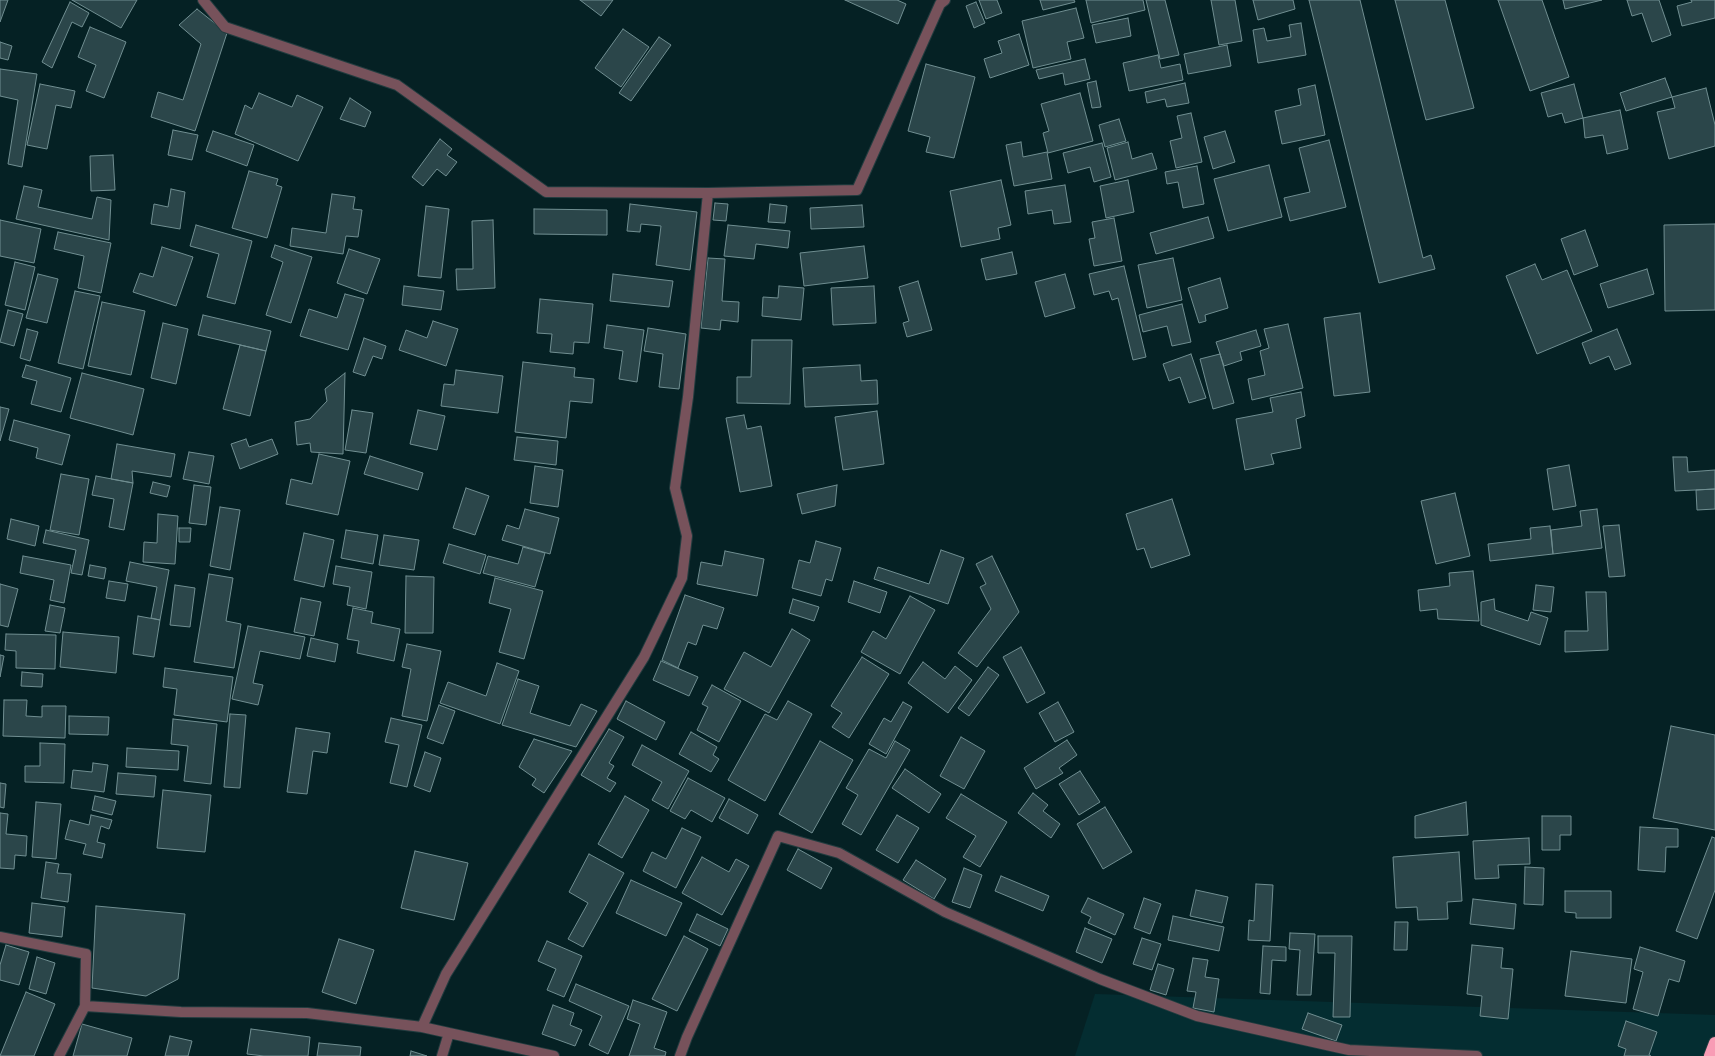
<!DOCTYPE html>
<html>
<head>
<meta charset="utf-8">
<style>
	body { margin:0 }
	canvas { display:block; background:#052124 }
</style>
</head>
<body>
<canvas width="1715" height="1056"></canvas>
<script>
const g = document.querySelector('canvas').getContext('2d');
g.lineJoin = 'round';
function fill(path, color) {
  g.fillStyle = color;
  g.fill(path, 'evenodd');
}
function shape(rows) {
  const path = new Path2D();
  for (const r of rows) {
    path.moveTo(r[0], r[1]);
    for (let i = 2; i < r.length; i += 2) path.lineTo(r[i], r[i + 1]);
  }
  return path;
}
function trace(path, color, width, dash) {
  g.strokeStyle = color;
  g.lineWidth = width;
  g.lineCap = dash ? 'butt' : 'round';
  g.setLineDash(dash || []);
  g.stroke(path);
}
const built = shape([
	[1095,994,1715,1015,1715,1056,1075,1056]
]);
const building = shape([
	[0,0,8,0,0,22,0,0],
	[72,0,137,0,121,28,72,0],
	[580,0,613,0,601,16,580,0],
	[845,0,897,0,906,4,898,24,845,0],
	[979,0,997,0,1002,13,986,19,979,0],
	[1040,0,1074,0,1075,2,1043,10,1040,0],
	[1086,0,1143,0,1145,10,1091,23,1086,0],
	[1146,0,1165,0,1179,55,1160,59,1146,0],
	[1211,0,1235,0,1242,41,1219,45,1211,0],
	[1253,0,1293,0,1295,9,1258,20,1253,0],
	[1309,0,1360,0,1423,258,1431,255,1435,269,1379,283,1309,0],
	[1395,0,1445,0,1474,108,1426,120,1395,0],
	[1498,0,1542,0,1569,77,1530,91,1498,0],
	[1563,0,1602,0,1565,9,1563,0],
	[1627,0,1659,0,1671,35,1652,42,1642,13,1632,16,1627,0],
	[1691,0,1715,0,1715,18,1682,26,1677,6,1692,2,1691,0],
	[70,2,89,13,82,27,72,22,52,68,42,62,70,2],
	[976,2,985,23,974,28,966,6,976,2],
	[1076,8,1084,38,1067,42,1071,59,1033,68,1022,21,1076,8],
	[197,9,227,33,195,131,151,117,158,92,183,100,201,44,179,25,197,9],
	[1128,18,1131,36,1096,43,1092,25,1128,18],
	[1301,23,1306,55,1258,63,1253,30,1264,28,1267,41,1291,37,1289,25,1301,23],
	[90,27,126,42,104,98,86,91,96,65,78,57,90,27],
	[623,29,649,47,621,87,595,68,623,29],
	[1019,34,1029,65,990,78,984,59,1002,53,998,41,1019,34],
	[659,37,671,45,631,101,619,93,659,37],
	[0,42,12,46,8,60,0,58,0,42],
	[1227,45,1231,66,1188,74,1184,54,1227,45],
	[1158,55,1161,68,1180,64,1183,80,1129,91,1123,63,1158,55],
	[1085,59,1090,79,1065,85,1063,73,1039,79,1036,70,1085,59],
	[926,64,975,77,954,158,926,152,930,137,908,131,926,64],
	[0,69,37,74,22,167,8,164,18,100,0,96,0,69],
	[1665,78,1672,97,1626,111,1620,93,1665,78],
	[1096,81,1101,107,1092,108,1087,83,1096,81],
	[1185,83,1189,103,1167,107,1165,99,1147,103,1145,92,1185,83],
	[40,84,75,91,71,108,56,105,47,149,27,145,40,84],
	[1574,84,1583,118,1565,123,1562,113,1548,117,1541,93,1574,84],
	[1315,85,1325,135,1282,144,1275,111,1301,105,1298,89,1315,85],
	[1706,88,1715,125,1715,146,1669,159,1657,112,1675,108,1672,97,1706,88],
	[259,93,292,107,297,95,323,107,298,161,235,134,245,105,252,109,259,93],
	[1080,93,1093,141,1048,153,1043,133,1049,131,1041,104,1080,93],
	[350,98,371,112,365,127,340,119,350,98],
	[1620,110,1628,149,1607,154,1603,135,1585,138,1583,118,1620,110],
	[1191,113,1202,162,1176,168,1170,141,1182,138,1177,116,1191,113],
	[1119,119,1126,141,1105,147,1099,125,1119,119],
	[173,130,198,135,192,160,168,155,173,130],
	[213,131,254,145,247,166,206,151,213,131],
	[1225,131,1235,162,1213,169,1204,137,1225,131],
	[440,139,452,149,447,155,457,162,446,176,437,169,423,186,412,177,440,139],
	[1329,140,1346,207,1290,221,1284,198,1310,192,1299,148,1329,140],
	[1021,142,1023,157,1047,152,1052,179,1014,186,1006,145,1021,142],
	[1128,142,1132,159,1152,153,1157,169,1115,180,1107,148,1128,142],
	[1102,143,1111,177,1094,182,1090,167,1068,173,1063,153,1102,143],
	[113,155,115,190,91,191,90,156,113,155],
	[1269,165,1282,217,1228,231,1214,179,1269,165],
	[1197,166,1204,204,1183,208,1178,182,1167,184,1165,172,1197,166],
	[249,171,278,179,276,185,282,187,267,238,232,228,249,171],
	[1001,180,1011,225,998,228,1000,239,961,247,950,191,1001,180],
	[1128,180,1134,212,1106,218,1100,186,1128,180],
	[1065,185,1071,222,1054,224,1052,210,1028,214,1025,191,1065,185],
	[24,186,42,190,38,207,92,219,97,197,111,200,109,240,16,219,24,186],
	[171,189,185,192,180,229,151,224,154,204,168,207,171,189],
	[332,194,355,197,353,209,362,210,358,237,346,236,343,254,290,246,292,228,326,233,332,194],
	[715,203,728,204,726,221,713,220,715,203],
	[630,204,697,212,690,270,656,265,661,226,641,224,640,232,627,231,630,204],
	[770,204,787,206,785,223,768,222,770,204],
	[862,205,864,227,811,229,810,208,862,205],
	[426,206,449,209,441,278,418,276,426,206],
	[534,209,607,210,607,235,534,234,534,209],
	[1208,217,1214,238,1156,254,1150,233,1208,217],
	[1114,218,1122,261,1094,266,1089,239,1095,238,1092,222,1114,218],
	[0,220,41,229,34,263,0,256,0,220],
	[493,220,495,288,457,290,456,269,473,269,472,221,493,220],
	[1715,224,1715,310,1665,311,1664,225,1715,224],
	[196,225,252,241,235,304,207,297,219,254,190,246,196,225],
	[728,225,790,231,788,248,756,244,754,259,724,256,728,225],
	[1585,230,1598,266,1574,275,1561,239,1585,230],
	[58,232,111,243,101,293,78,288,84,256,54,249,58,232],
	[275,245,312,257,291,323,266,315,283,262,271,257,275,245],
	[864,246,868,278,804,286,800,253,864,246],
	[162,247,193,257,176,306,133,292,140,273,153,277,162,247],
	[349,249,380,259,367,294,337,283,349,249],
	[1012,252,1017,274,986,280,981,259,1012,252],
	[708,258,725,259,722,301,739,302,738,322,721,320,720,330,701,328,708,258],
	[1173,258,1182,300,1147,308,1138,265,1173,258],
	[15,262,35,267,25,310,5,305,15,262],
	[1535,264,1542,280,1567,270,1592,331,1537,354,1506,276,1535,264],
	[1124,266,1146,357,1133,360,1118,298,1112,300,1109,291,1094,295,1089,274,1124,266],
	[1647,269,1654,294,1608,308,1600,284,1647,269],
	[38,274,58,279,47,323,26,318,38,274],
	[613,274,673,281,669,307,610,301,613,274],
	[1065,274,1075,308,1045,317,1035,282,1065,274],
	[1220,278,1228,308,1205,315,1206,321,1199,323,1188,288,1220,278],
	[918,281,932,330,907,337,903,323,909,321,899,287,918,281],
	[404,286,444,291,441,310,402,305,404,286],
	[779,286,804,288,801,320,762,316,763,297,778,298,779,286],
	[874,286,876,323,833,325,831,288,874,286],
	[75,291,100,296,83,369,58,363,75,291],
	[345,294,364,299,348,350,300,336,309,309,337,318,345,294],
	[540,299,593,304,589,343,574,342,573,354,550,352,552,334,537,333,540,299],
	[102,302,145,311,131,375,88,366,102,302],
	[1182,304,1191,342,1172,346,1167,326,1143,332,1139,315,1182,304],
	[8,310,23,314,14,346,0,342,8,310],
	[1360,313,1370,392,1334,396,1324,318,1360,313],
	[203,315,271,331,266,351,198,335,203,315],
	[433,321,458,329,446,366,399,350,406,330,427,338,433,321],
	[163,323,188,329,176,384,151,378,163,323],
	[1288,324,1303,388,1252,400,1248,379,1265,375,1260,351,1269,348,1264,329,1288,324],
	[607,325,644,330,637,382,619,379,623,351,604,348,607,325],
	[648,328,686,334,679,389,659,387,663,354,644,351,648,328],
	[27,329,38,332,30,361,20,358,27,329],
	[1617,329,1631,364,1615,370,1609,356,1590,364,1582,343,1617,329],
	[1256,330,1261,346,1240,352,1242,360,1224,366,1216,342,1256,330],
	[364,338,386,346,382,359,373,356,365,376,353,372,364,338],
	[752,340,792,340,790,404,737,403,737,377,751,377,752,340],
	[240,345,266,351,250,416,223,409,240,345],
	[1191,354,1206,398,1189,403,1180,377,1169,381,1163,364,1191,354],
	[1220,354,1234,403,1213,409,1200,359,1220,354],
	[523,362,575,368,574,377,594,379,592,403,570,401,566,438,515,432,523,362],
	[26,365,71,378,61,412,31,404,37,381,22,377,26,365],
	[860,365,861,381,877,380,878,404,805,407,803,368,860,365],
	[456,370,503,376,498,413,441,406,444,384,454,385,456,370],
	[82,373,144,389,133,435,70,418,82,373],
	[345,373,343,454,311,452,310,443,297,445,295,422,310,419,327,401,325,389,345,373],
	[1301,392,1305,416,1296,419,1301,448,1271,454,1274,464,1245,470,1236,419,1273,412,1270,398,1301,392],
	[0,407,9,409,0,441,0,407],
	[352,410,373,413,366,453,345,450,352,410],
	[418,410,445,416,437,450,410,444,418,410],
	[877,411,884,464,843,470,835,417,877,411],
	[744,415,747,429,761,426,772,486,740,492,726,418,744,415],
	[14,420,70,435,62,465,36,458,38,448,9,440,14,420],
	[517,437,558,441,556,465,514,460,517,437],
	[246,439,249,447,272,439,278,454,240,469,231,444,246,439],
	[117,444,175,454,171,477,132,471,133,483,111,479,117,444],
	[189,452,214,456,209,484,183,479,189,452],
	[319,454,350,461,338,515,286,504,291,479,312,484,319,454],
	[370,456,423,473,418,490,364,474,370,456],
	[1673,457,1687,457,1688,472,1715,470,1715,489,1675,491,1673,457],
	[1569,465,1576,506,1553,510,1547,469,1569,465],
	[535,466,563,470,558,507,530,503,535,466],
	[61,474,89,479,79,535,50,530,61,474],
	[96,476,133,483,124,530,109,527,114,499,92,495,96,476],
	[153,482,170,486,167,497,150,493,153,482],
	[194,485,211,487,206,525,189,523,194,485],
	[837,485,835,506,802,514,797,494,837,485],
	[466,488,489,496,475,535,453,528,466,488],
	[1715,489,1715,509,1697,510,1696,490,1715,489],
	[1455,493,1470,556,1436,564,1421,501,1455,493],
	[1172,499,1190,555,1151,568,1144,548,1137,550,1126,514,1172,499],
	[220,507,240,510,230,570,210,566,220,507],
	[525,509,559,518,550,554,502,540,507,525,519,529,525,509],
	[1597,509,1602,548,1553,554,1551,530,1582,526,1580,511,1597,509],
	[158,514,178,516,175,564,143,562,144,542,157,543,158,514],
	[11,519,39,526,35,546,7,539,11,519],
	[1619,525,1625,576,1609,577,1603,526,1619,525],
	[1550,526,1553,554,1490,561,1488,544,1531,539,1530,528,1550,526],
	[179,528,191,528,190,542,179,542,179,528],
	[46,530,89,540,82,575,71,573,76,550,43,543,46,530],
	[346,530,378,535,373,564,341,558,346,530],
	[304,533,334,540,324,587,294,580,304,533],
	[384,535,419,540,414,570,379,565,384,535],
	[816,541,841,548,832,581,826,579,821,596,792,588,799,560,810,563,816,541],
	[449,544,486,555,480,574,443,563,449,544],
	[523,547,545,553,535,587,483,573,488,556,518,564,523,547],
	[941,550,964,558,948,604,874,579,878,567,929,584,941,550],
	[725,551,764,559,757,596,697,584,701,562,722,566,725,551],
	[23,556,71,565,64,603,50,600,54,580,20,573,23,556],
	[992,556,1019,612,977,667,958,653,991,609,980,587,986,584,976,564,992,556],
	[130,562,169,570,160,620,151,618,157,587,126,581,130,562],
	[90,565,106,568,104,579,88,576,90,565],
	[336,566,372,572,366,609,347,605,350,587,333,584,336,566],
	[1473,571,1479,621,1438,619,1437,609,1420,611,1418,590,1450,586,1449,573,1473,571],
	[209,574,233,578,226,621,241,624,234,668,194,662,209,574],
	[406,576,434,577,433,633,405,633,406,576],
	[495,578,543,591,524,659,499,652,511,609,489,603,495,578],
	[109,581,128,584,125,601,106,598,109,581],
	[854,581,887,592,880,613,848,602,854,581],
	[0,584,18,589,8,627,0,625,0,584],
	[175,585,195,588,190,627,170,625,175,585],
	[1536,585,1554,587,1551,612,1533,610,1536,585],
	[1586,592,1606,592,1608,650,1565,652,1565,631,1588,631,1586,592],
	[685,595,724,608,717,629,703,625,696,645,688,642,678,668,662,660,685,595],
	[910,596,935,610,900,674,861,652,873,631,886,639,910,596],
	[301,598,321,602,314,636,294,632,301,598],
	[793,599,819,607,814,621,789,613,793,599],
	[1494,599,1495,610,1528,621,1531,612,1548,618,1540,645,1481,625,1481,602,1494,599],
	[50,605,65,608,60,633,45,631,50,605],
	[353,608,373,612,371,623,400,629,394,661,357,653,359,641,347,639,353,608],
	[138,616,160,620,154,657,133,654,138,616],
	[248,626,305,637,300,659,260,651,253,683,263,685,258,705,232,699,248,626],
	[792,629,810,640,769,713,724,689,744,652,771,667,792,629],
	[63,632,119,637,116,673,60,667,63,632],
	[6,634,56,635,55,669,16,668,16,651,5,650,6,634],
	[311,638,338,644,335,662,307,656,311,638],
	[407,644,441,651,427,721,402,716,411,669,402,667,407,644],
	[1021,647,1045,693,1027,703,1003,657,1021,647],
	[0,655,4,656,0,677,0,655],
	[862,657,889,674,849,738,832,727,842,713,831,706,862,657],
	[661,661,698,677,689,696,653,680,661,661],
	[923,662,945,679,955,666,972,680,948,713,908,683,923,662],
	[497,663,519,671,500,724,440,703,448,682,486,696,497,663],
	[988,667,999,675,969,716,958,708,988,667],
	[165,668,233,677,227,722,174,715,177,689,163,687,165,668],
	[22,672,43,674,42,687,21,686,22,672],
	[518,679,539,686,530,713,570,726,581,704,597,711,576,747,502,725,518,679],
	[712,685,741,701,719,742,697,730,708,707,702,704,712,685],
	[4,700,27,700,26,716,42,717,42,706,66,706,65,738,3,736,4,700],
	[626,701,665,722,656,740,617,719,626,701],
	[788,701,812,714,765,801,728,780,765,714,777,720,788,701],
	[903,702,912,707,886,754,869,744,884,718,891,722,903,702],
	[1058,702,1074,732,1055,742,1039,713,1058,702],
	[439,705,455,711,443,744,427,738,439,705],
	[230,714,246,715,240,788,224,787,230,714],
	[69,716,109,717,108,735,69,734,69,716],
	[391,718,422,725,407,787,390,783,399,745,385,742,391,718],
	[173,719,217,724,211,784,184,781,188,746,171,744,173,719],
	[1671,726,1715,735,1715,830,1653,818,1671,726],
	[296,728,330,733,327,753,313,751,307,794,287,792,296,728],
	[609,729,624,737,609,763,614,766,607,778,616,783,610,792,581,775,609,729],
	[691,732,717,747,713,755,719,759,711,772,679,754,691,732],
	[961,737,985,751,964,789,940,776,961,737],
	[534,739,572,751,544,793,532,785,536,779,519,767,534,739],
	[1067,740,1077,755,1059,768,1063,773,1036,789,1024,768,1067,740],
	[820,741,853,760,812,833,779,814,820,741],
	[895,741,910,750,861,835,842,824,858,795,846,788,869,749,886,758,895,741],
	[40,743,65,744,64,783,25,782,25,766,40,766,40,743],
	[642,745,689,771,668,809,652,800,662,782,632,765,642,745],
	[127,748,179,751,178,770,126,767,127,748],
	[425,752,441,758,430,792,414,786,425,752],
	[93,763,108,765,104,792,71,788,73,770,92,772,93,763],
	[905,769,941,794,929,813,892,788,905,769],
	[1080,771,1100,802,1079,815,1059,784,1080,771],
	[118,773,156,776,154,797,116,794,118,773],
	[688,778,725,798,712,822,691,810,685,819,670,811,688,778],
	[0,783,6,784,4,808,0,807,0,783],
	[163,790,211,795,205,852,157,848,163,790],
	[1033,793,1048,805,1043,811,1060,824,1051,838,1018,813,1033,793],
	[961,794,1007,822,980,867,963,857,976,836,946,818,961,794],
	[95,796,116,801,112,815,92,810,95,796],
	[625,796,649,810,622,858,598,844,625,796],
	[729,799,758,815,748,834,719,818,729,799],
	[36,802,61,804,56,859,32,857,36,802],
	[1466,802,1468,835,1415,838,1415,816,1466,802],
	[1105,807,1132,852,1103,869,1077,824,1105,807],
	[0,813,8,814,6,834,27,836,26,856,15,855,14,869,0,868,0,813],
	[91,815,112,820,109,829,101,826,97,842,105,844,102,858,83,854,86,844,65,839,70,820,89,825,91,815],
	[897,815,919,828,898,863,876,850,897,815],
	[1542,816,1571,816,1571,835,1560,835,1560,850,1542,850,1542,816],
	[1640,827,1678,829,1678,847,1666,847,1665,872,1638,870,1640,827],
	[682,828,701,837,676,888,643,871,652,852,666,859,682,828],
	[1712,837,1715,838,1715,890,1697,939,1676,931,1712,837],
	[1529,838,1530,864,1498,865,1499,878,1475,879,1473,841,1529,838],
	[798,849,832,868,821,889,787,870,798,849],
	[415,851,468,863,454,920,401,908,415,851],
	[1459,852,1462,901,1447,902,1448,919,1418,920,1417,907,1396,908,1393,857,1459,852],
	[589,854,624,873,583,947,568,939,588,903,569,892,589,854],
	[702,857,729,872,736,859,749,866,722,915,682,893,702,857],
	[916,860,946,879,934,899,903,880,916,860],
	[46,862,59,864,57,873,71,874,68,902,41,898,46,862],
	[1525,867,1544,868,1543,905,1524,904,1525,867],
	[964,868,982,875,970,908,952,902,964,868],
	[1001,876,1049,896,1043,911,995,891,1001,876],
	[631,880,682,903,666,936,616,913,631,880],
	[1256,884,1273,885,1270,941,1248,940,1249,920,1254,921,1256,884],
	[1196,890,1228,897,1222,923,1190,916,1196,890],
	[1565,891,1611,891,1611,918,1576,918,1576,913,1565,912,1565,891],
	[1088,898,1124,914,1115,935,1088,923,1091,917,1081,912,1088,898],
	[1144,898,1161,904,1150,934,1134,928,1144,898],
	[1473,899,1516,904,1514,929,1470,924,1473,899],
	[32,903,65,907,62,937,29,933,32,903],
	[96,906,185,914,178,979,146,996,92,988,96,906],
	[697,914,728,929,720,946,689,931,697,914],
	[1173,916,1224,927,1219,951,1168,940,1173,916],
	[1395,922,1408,922,1407,950,1394,950,1395,922],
	[1085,928,1112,939,1102,963,1076,952,1085,928],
	[1290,933,1315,934,1311,995,1297,995,1300,950,1289,949,1290,933],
	[684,936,708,949,677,1011,652,999,684,936],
	[1318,936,1352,936,1350,1017,1333,1017,1335,953,1318,953,1318,936],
	[1142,938,1161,944,1152,970,1133,964,1142,938],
	[339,939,374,950,356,1004,322,992,339,939],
	[547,941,582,956,564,997,547,990,556,969,538,961,547,941],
	[6,945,29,952,19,985,0,980,0,965,6,945],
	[1472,945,1503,948,1501,968,1513,969,1508,1019,1480,1016,1482,996,1467,994,1472,945],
	[1263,946,1286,947,1286,961,1272,960,1270,994,1260,993,1263,946],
	[1640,947,1685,961,1679,982,1669,979,1658,1016,1633,1009,1643,972,1634,969,1640,947],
	[1571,951,1632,959,1626,1003,1565,996,1571,951],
	[37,957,55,963,46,994,29,989,37,957],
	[1193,958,1208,960,1205,977,1219,979,1214,1012,1193,1008,1196,992,1187,991,1193,958],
	[1158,964,1174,969,1166,995,1150,990,1158,964],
	[576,984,629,1006,608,1054,589,1045,602,1016,569,1001,576,984],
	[26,992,55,1004,34,1056,0,1056,26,992],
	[633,1000,667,1012,654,1048,666,1052,665,1056,629,1056,640,1024,627,1019,633,1000],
	[553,1005,574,1013,570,1025,582,1030,575,1046,542,1034,553,1005],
	[1308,1013,1342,1025,1336,1041,1302,1029,1308,1013],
	[1626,1021,1657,1032,1649,1055,1651,1056,1624,1056,1626,1049,1618,1046,1626,1021],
	[82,1024,132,1038,127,1056,73,1056,82,1024],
	[251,1029,310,1037,308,1056,264,1056,247,1054,251,1029],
	[170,1036,192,1041,188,1056,165,1056,170,1036],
	[319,1043,361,1047,360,1056,317,1056,319,1043],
	[411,1051,427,1056,410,1056,411,1051]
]);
const street = shape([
	[203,0,225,27,397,85,546,192,708,193,857,190,940,4,945,0],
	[0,937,86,954,85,1006,181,1012,307,1013,422,1027],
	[449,1033,554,1056],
	[59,1056,85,1006],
	[442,1056,449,1033,422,1027,446,974,644,657,682,578,687,536,675,488,688,397,708,193],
	[680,1056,687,1037,778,836,839,853,945,912,1100,979,1197,1016,1349,1050,1477,1056]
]);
const highway = shape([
	[1710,1056,1715,1043]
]);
fill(built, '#042d31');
fill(building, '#2b464a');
trace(building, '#708e91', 1);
trace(street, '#223c3f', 12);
trace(highway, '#223c3f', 14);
trace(street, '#77525b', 10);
trace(highway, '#f89cb5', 12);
</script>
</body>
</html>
